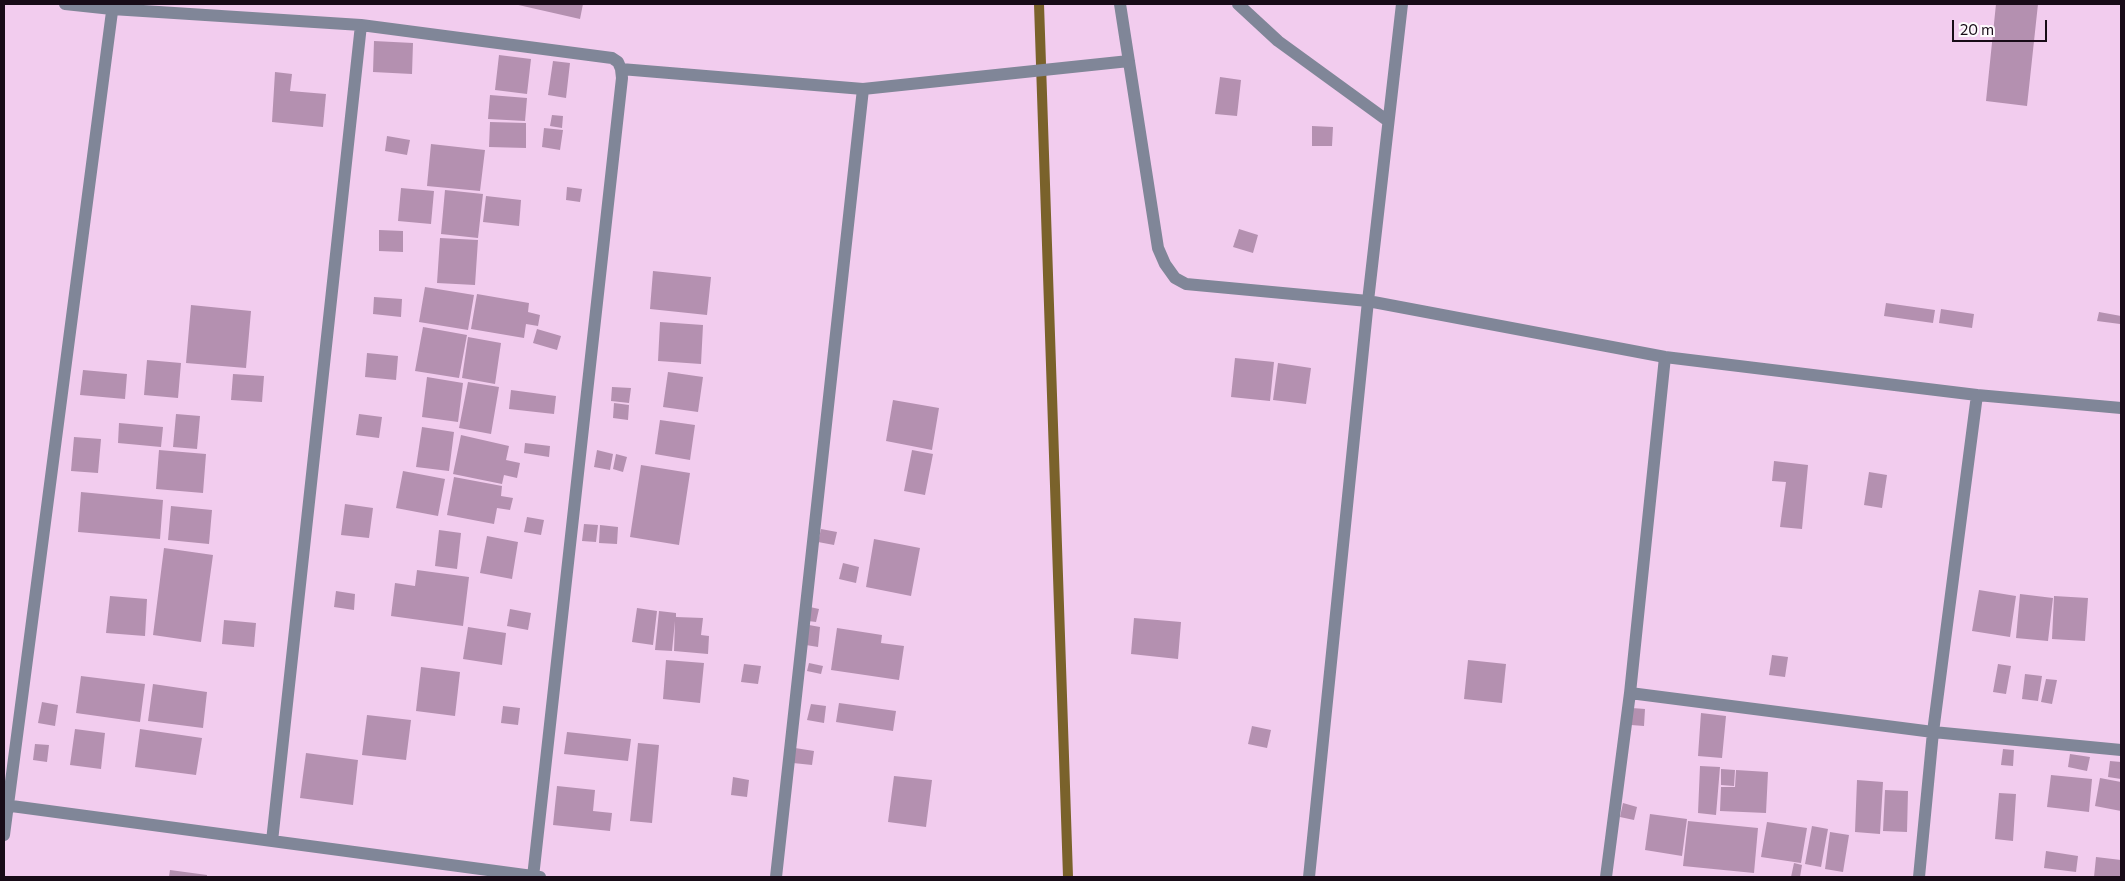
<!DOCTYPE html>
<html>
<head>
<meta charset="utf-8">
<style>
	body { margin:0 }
	#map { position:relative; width:2125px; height:881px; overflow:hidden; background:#f2ccee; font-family:Commissioner,sans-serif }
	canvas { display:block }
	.frame { position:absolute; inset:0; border:5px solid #180b17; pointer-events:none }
	.scale { position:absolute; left:1952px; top:20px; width:95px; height:22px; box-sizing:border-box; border:2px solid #180b17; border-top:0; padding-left:6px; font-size:15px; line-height:18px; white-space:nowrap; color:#180b17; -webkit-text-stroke:4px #fefafd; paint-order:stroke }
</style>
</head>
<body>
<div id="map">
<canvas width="2125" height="881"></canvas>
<div class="frame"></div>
<div class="scale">20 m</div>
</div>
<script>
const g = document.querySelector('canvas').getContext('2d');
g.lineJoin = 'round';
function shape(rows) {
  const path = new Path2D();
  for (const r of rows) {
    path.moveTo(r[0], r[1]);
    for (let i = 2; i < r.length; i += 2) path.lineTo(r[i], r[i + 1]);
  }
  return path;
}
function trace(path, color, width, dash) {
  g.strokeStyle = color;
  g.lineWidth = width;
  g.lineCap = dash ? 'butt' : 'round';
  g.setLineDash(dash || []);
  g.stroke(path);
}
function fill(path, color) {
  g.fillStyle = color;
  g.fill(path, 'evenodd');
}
const stream = shape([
	[1039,4,1068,877]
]);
const building = shape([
	[514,4,583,4,580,19],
	[1996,4,2038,4,2027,106,1986,101],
	[374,41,413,43,412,74,373,72],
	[499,55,531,59,527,94,495,90],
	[553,61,570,63,566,98,548,95],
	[275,72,292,74,290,91,326,94,323,127,272,122],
	[1220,77,1241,80,1237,116,1215,114],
	[490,95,527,98,525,121,488,119],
	[552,115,563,116,562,128,550,126],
	[490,122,526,123,526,148,489,147],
	[1312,126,1333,127,1332,146,1312,146],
	[544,128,563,130,560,150,542,147],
	[387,136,410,140,407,155,385,151],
	[431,144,485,150,480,191,427,186],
	[567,187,582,189,580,202,566,200],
	[401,188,434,191,431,224,398,221],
	[445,190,483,194,478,238,441,234],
	[486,196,521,200,519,226,483,222],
	[1239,229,1258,235,1253,253,1233,247],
	[379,230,403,231,403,252,379,251],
	[440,238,478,240,475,285,437,283],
	[653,271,711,277,707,315,650,309],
	[425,287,474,295,468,330,419,322],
	[477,294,529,303,528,312,540,315,538,326,526,324,524,338,471,329],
	[374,297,402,299,401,317,373,314],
	[1886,303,1935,310,1933,323,1884,316],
	[191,305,251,311,246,368,186,363],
	[1941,309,1974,314,1972,328,1939,323],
	[2099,312,2121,316,2120,324,2097,321],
	[660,322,703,325,701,364,658,361],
	[423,327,467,335,459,378,415,371],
	[537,329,561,336,557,350,533,343],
	[468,337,501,343,495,384,462,378],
	[367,353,398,356,396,380,365,377],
	[1235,358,1274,362,1270,401,1231,397],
	[147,360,181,363,178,398,144,395],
	[1278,363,1311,368,1306,404,1273,400],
	[83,370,127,374,125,399,80,395],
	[668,372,703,377,698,412,663,407],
	[233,374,264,376,262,402,231,400],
	[427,377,463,383,458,422,422,417],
	[468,382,499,387,491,434,459,428],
	[612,387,631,388,629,403,611,401],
	[511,390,556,396,554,414,509,409],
	[893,400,939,408,932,450,886,441],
	[614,403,629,405,628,420,613,418],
	[176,414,200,416,197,449,173,447],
	[359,414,382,417,379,438,356,435],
	[660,420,695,425,690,460,655,454],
	[119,423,163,427,161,447,118,443],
	[422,427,454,432,449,471,416,467],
	[461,435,509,446,506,460,520,463,517,478,504,475,502,484,453,474],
	[74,437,101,439,98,473,71,471],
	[525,443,550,446,549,457,524,453],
	[159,450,206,454,203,493,156,489],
	[597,450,613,454,610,470,594,467],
	[912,450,933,454,925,495,904,491],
	[616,454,627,457,623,472,613,469],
	[1774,461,1808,465,1802,529,1780,527,1786,482,1772,481],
	[641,465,690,473,679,545,630,537],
	[403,471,445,479,438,516,396,508],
	[1869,472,1887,475,1882,508,1864,505],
	[454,477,502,486,501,496,513,498,510,510,497,508,494,524,447,515],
	[81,492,163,500,160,539,78,532],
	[345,504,373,508,369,538,341,535],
	[171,506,212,510,209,544,168,540],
	[527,517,544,520,541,535,524,532],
	[584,524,598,525,596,542,582,541],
	[600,525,618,527,617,544,599,543],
	[821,529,837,532,834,545,818,542],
	[439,530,461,533,457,569,435,566],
	[487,536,518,542,512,579,480,573],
	[874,539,920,548,911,596,866,587],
	[164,548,213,555,201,642,153,635],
	[843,563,859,567,856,583,839,579],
	[417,570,469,577,463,626,391,616,395,583,415,586],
	[1979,590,2016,596,2010,637,1972,631],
	[336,591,355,594,354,610,334,607],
	[2020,594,2053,598,2048,641,2016,638],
	[110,596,147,599,145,636,106,633],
	[2054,596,2088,598,2085,641,2052,639],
	[810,607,819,609,816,622,808,621],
	[637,608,657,611,653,645,632,642],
	[510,609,531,613,528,630,507,626],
	[659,611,676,613,676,617,703,618,701,635,709,636,708,654,674,651,675,621,672,651,655,650],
	[1134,618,1181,622,1178,659,1131,654],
	[224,620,256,623,254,647,222,644],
	[809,625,820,627,818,647,806,645],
	[468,627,506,633,502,665,463,659],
	[837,628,882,635,881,643,904,646,899,680,831,670],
	[1772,655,1788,657,1785,677,1769,675],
	[666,660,704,663,700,703,663,699],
	[1468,660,1506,664,1502,703,1464,699],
	[809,663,823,666,821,674,807,671],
	[744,664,761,666,758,684,741,682],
	[1998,664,2011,666,2006,694,1993,692],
	[421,667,460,672,455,716,416,711],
	[2025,674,2042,676,2038,701,2022,699],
	[81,676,145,684,140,722,76,713],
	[2046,679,2057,680,2052,704,2041,702],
	[153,684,207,692,203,728,148,721],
	[42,702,58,705,55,726,38,723],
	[839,703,896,711,893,731,836,722],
	[811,704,826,706,824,723,807,720],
	[503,706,520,708,518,725,501,723],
	[1632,708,1645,709,1644,726,1631,725],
	[1701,713,1726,716,1722,758,1698,756],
	[367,715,411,720,406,760,362,755],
	[1252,726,1271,730,1267,748,1248,744],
	[75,729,105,733,101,769,70,765],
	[140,729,202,738,196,775,135,767],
	[567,732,631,739,628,761,564,754],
	[638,743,659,745,652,823,630,821],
	[35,744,49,745,47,762,33,760],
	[795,748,814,751,812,765,793,763],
	[2003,749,2014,750,2013,766,2001,765],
	[306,753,358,760,353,805,300,798],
	[2070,754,2090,757,2087,771,2068,767],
	[2110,761,2121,762,2121,779,2108,777],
	[1700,766,1720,767,1716,815,1698,813],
	[1721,769,1735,770,1734,786,1721,785],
	[1736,770,1768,772,1766,813,1720,811,1721,787,1735,787],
	[2051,775,2092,779,2089,812,2047,807],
	[894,776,932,780,926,827,888,822],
	[733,777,749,780,747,797,731,795],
	[2100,778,2121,782,2121,811,2095,806],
	[1857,780,1883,782,1880,834,1855,832],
	[557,786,595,790,593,811,612,813,610,831,553,825],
	[1885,790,1908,791,1907,832,1883,831],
	[1999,793,2016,794,2013,841,1995,839],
	[1623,803,1637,807,1634,820,1620,817],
	[1650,814,1687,819,1682,856,1645,850],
	[1688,821,1758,828,1754,873,1683,866],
	[1767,822,1807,828,1801,863,1761,857],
	[1812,826,1828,829,1821,867,1805,864],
	[1830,832,1849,835,1843,872,1825,869],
	[2046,851,2078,856,2076,872,2044,868],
	[2096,857,2121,860,2121,877,2094,877],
	[1794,863,1802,865,1800,877,1791,877],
	[170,870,207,875,207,877,169,877]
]);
const minor = shape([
	[65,4,112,9,361,25,612,58,618,62,621,69,622,78,533,877],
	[1120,4,1158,248,1165,264,1175,278,1186,284,1368,301,1665,357,1977,395,2121,408],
	[1238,4,1278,41,1388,121],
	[621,69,863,89,776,877],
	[863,89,1129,61],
	[1630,693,1933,732,2121,750],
	[4,805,540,877],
	[4,835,113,4],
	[272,841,361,25],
	[1309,877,1368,301,1402,4],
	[1606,877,1630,693,1665,357],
	[1919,877,1933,732,1977,395]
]);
trace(stream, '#7a622b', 10);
fill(building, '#b490b0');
trace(minor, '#808698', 12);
</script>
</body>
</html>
